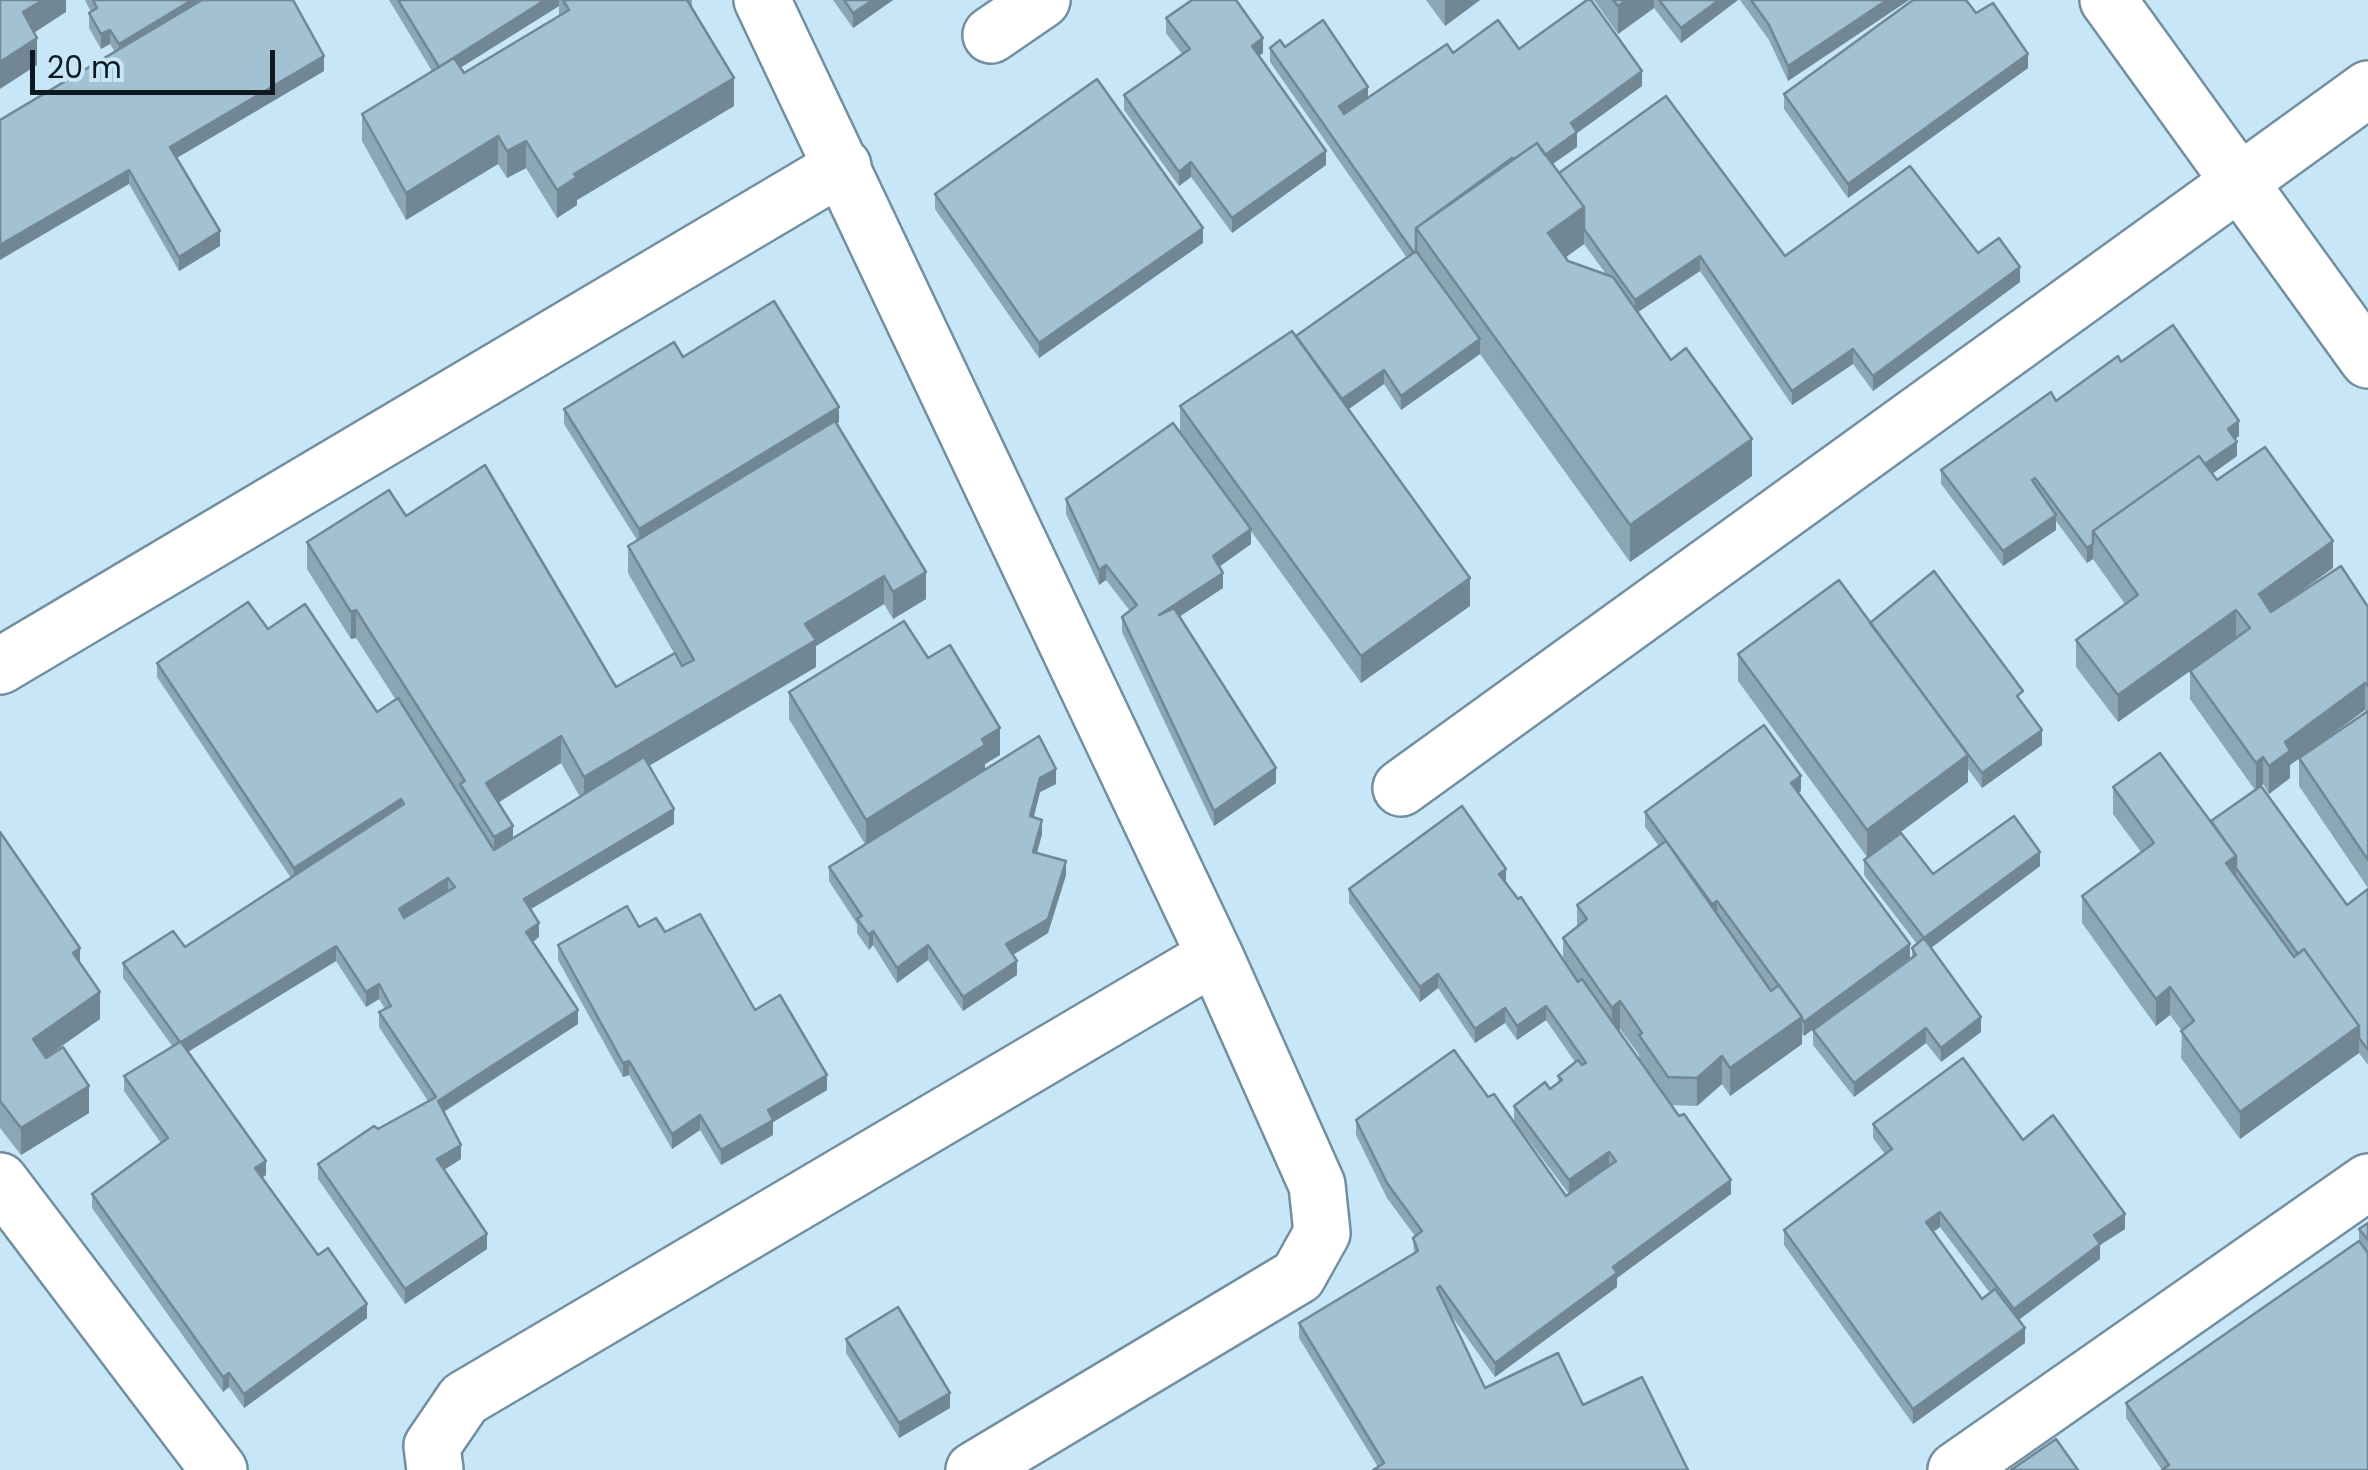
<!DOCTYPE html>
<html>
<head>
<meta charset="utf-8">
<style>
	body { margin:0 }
	#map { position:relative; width:2368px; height:1470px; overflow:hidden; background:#c7e6f8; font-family:Poppins,sans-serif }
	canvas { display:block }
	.scale { position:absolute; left:30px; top:50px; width:245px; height:45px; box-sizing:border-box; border:5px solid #0e1a20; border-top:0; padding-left:12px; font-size:30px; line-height:35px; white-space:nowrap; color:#0e1a20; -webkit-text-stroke:8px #c7e6f8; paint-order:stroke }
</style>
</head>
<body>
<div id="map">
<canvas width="2368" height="1470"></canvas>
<div class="scale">20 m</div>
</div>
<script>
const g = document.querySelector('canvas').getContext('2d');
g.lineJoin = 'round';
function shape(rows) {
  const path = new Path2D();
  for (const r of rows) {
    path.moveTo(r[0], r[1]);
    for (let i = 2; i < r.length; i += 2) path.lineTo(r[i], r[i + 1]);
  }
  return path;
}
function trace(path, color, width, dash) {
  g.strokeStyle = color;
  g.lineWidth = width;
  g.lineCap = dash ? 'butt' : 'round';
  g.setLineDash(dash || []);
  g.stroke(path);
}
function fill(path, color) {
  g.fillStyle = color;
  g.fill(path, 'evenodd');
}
const street = shape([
	[762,0,1215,956,1317,1185,1322,1233,1298,1276,974,1470],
	[2108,0,2368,360],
	[991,35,1042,0],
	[0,666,843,166],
	[1401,788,2368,89],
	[0,1181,219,1470],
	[435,1470,432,1446,464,1399,1215,956],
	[1956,1470,2368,1182]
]);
const wall = shape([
	[85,0,293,0,324,71,176,158,220,246,179,271,129,184,115,52,110,44,101,49,89,28,89,13,91,12],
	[389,0,692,0,692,8,734,106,577,200,577,205,557,218,526,168,507,178,498,164,406,220,362,141,362,114,432,71],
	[559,6,559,16,464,73,460,68],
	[833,0,893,0,853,28],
	[1426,0,1480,0,1445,26],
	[1594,0,1738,0,1681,43,1654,8,1618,34],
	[1740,0,1909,0,1788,81,1769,40],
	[1976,13,2028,68,1848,198,1784,109,1784,94],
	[1166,18,1263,53,1259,56,1326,165,1232,233,1191,177,1179,186,1124,110,1124,95,1182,54,1166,33],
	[1285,47,1368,98,1453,53,1519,49,1642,86,1577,133,1577,147,1552,164,1559,173,1785,256,1978,253,2020,282,1873,391,1853,364,1792,405,1700,271,1638,312,1752,476,1630,562,1480,354,1401,410,1384,384,1348,409,1470,606,1361,683,1251,531,1251,544,1219,567,1223,588,1179,617,1276,783,1214,826,1122,632,1122,617,1130,611,1106,580,1099,585,1066,514,1066,499,1180,432,1180,406,1296,337,1407,258,1270,62,1270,48],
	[1584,244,1606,274,1568,261,1566,257],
	[935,194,1203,243,1039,358,935,209],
	[683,357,839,422,837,424,926,599,893,619,884,604,816,646,816,667,649,766,674,824,531,909,539,937,533,942,578,1024,444,1112,461,1159,444,1170,487,1249,405,1304,318,1179,318,1164,428,1101,379,1027,379,1012,385,1009,379,999,366,1007,336,961,188,1052,266,1175,262,1178,318,1255,367,1318,244,1408,229,1387,223,1392,92,1208,92,1194,161,1143,124,1091,124,1076,173,1047,123,978,123,963,185,947,291,878,157,677,157,663,268,629,377,712,396,700,356,638,351,639,307,569,307,542,406,516,616,687,674,653,628,573,628,546,637,540,564,424,564,409],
	[561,763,580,797,513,838,498,803],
	[2121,362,2239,436,2235,439,2237,456,2212,474,2217,480,2333,568,2271,612,2368,607,2368,888,2299,786,2299,758,2367,712,2365,710,2290,765,2290,778,2269,794,2263,784,2261,786,2347,905,2368,889,2368,1065,2359,1053,2240,1139,2181,1058,2182,1031,2170,1015,2156,1026,2082,923,2082,896,2141,852,2113,814,2113,787,2211,821,2255,790,2190,699,2190,671,2223,648,2118,722,2076,667,2076,640,2125,604,2093,559,2087,563,2056,521,2056,530,2003,566,1941,484,1941,470],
	[1870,623,2023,703,2042,745,1982,788,1968,769,1968,782,1867,857,1738,681,1738,654],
	[928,658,1000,755,985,764,985,769,1056,784,1040,792,1034,817,1042,834,1037,853,1066,875,1048,933,1013,955,1017,975,963,1011,928,960,897,983,873,945,869,950,857,933,857,924,829,881,829,867,865,844,789,719,789,692],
	[1801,791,1798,793,1910,944,1804,1036,1802,1034,1802,1044,1730,1096,1722,1084,1697,1106,1671,1105,1731,1194,1617,1278,1617,1287,1495,1377,1448,1311,1485,1388,1583,1405,1688,1470,1378,1467,1299,1338,1299,1323,1414,1254,1413,1238,1415,1236,1387,1198,1356,1135,1356,1120,1488,1097,1566,1196,1569,1194,1514,1121,1514,1106,1550,1089,1558,1083,1558,1076,1575,1062,1546,1020,1517,1040,1505,1023,1475,1043,1438,988,1420,1002,1349,903,1349,889,1506,883,1563,959,1563,938,1577,927,1577,905,1659,846,1645,827,1645,812],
	[1620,1029,1639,1055,1639,1060,1618,1030],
	[0,832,80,963,100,1019,46,1057,89,1113,21,1155,0,1128],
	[1864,860,1933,874,2040,866,1931,948,1981,1032,1941,1062,1926,1043,1854,1097,1813,1045,1813,1030,1912,958,1912,948,1917,944,1864,875],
	[665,932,755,1010,827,1090,773,1122,773,1135,721,1165,700,1130,672,1149,629,1075,623,1077,558,960,558,945],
	[1873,1124,2023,1140,2125,1229,2100,1245,2100,1259,2019,1320,2025,1343,1913,1424,1784,1245,1784,1230,1885,1154,1873,1138],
	[1940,1227,1990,1293,1982,1299,1933,1232],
	[2368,1223,2368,1470,2162,1470,2126,1418,2126,1403,2359,1241,2359,1229],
	[846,1339,950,1408,899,1438,846,1353]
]);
const shadedWall = shape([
	[43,0,66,0,66,12,23,40,23,12],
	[192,0,216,0,119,59,119,44],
	[545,0,559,0,559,6,439,81,439,67],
	[873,0,893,0,853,28,853,13],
	[1445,0,1480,0,1445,26],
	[1627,0,1654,0,1654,8,1618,34,1618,6],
	[1719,0,1738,0,1681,43,1681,28],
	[1887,0,1909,0,1788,81,1788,66],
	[110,30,110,44,101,49,101,34],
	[37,38,37,65,0,89,0,62],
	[1263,38,1263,53,1252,61,1252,46],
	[2028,54,2028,68,1848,198,1848,184],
	[324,56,324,71,170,162,170,147],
	[1642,71,1642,86,1577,133,1577,147,1537,175,1524,174,1571,123],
	[734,78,734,106,577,200,577,205,557,218,557,190,574,174],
	[1368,87,1368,101,1339,120,1339,106],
	[498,136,498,164,406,220,406,193],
	[526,141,526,168,507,178,507,151],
	[1326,151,1326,165,1232,233,1232,218],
	[1191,162,1191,177,1179,186,1179,172],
	[129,170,129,184,0,260,0,245],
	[1584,207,1584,244,1548,270,1548,233],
	[1203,228,1203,243,1039,358,1039,343],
	[220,231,220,246,179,271,179,257],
	[1700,256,1700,271,1635,314,1635,300],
	[2020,267,2020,282,1873,391,1873,376],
	[1480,339,1480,354,1401,410,1401,396],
	[1853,349,1853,364,1792,405,1792,391],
	[1384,370,1384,384,1342,414,1342,399],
	[839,407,839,422,639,544,639,529],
	[2239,421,2239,436,2228,444,2228,429],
	[1752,439,1752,476,1630,562,1630,525],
	[2237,442,2237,456,2106,550,2099,540],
	[2056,515,2056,530,2003,566,2003,551],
	[1251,529,1251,544,1213,571,1213,556],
	[2333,541,2333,568,2259,621,2259,594],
	[2093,544,2093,559,2087,563,2087,548],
	[1106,565,1106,580,1099,585,1099,570],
	[926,572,926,599,893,619,893,592],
	[1223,573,1223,588,1159,630,1159,615],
	[884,576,884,604,816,646,816,667,584,804,584,777,805,624],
	[1470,578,1470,606,1361,683,1361,656],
	[356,610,356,638,351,639,351,612],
	[2236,610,2236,638,2118,722,2118,695],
	[2365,683,2365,710,2290,765,2290,778,2269,794,2269,766,2285,742],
	[1000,728,1000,755,985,764,985,772,866,847,866,820],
	[2042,730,2042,745,1982,788,1982,773],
	[561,736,561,763,486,810,486,783],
	[1968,755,1968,782,1867,857,1867,830],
	[2263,757,2263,784,2256,791,2256,763],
	[1276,768,1276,783,1214,826,1214,811],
	[1056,769,1056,784,1040,792,1030,831,1030,816,1040,778],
	[1801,776,1801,791,1791,798,1791,783],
	[401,799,401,814,294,883,294,868],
	[674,809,674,824,524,913,524,899],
	[1042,820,1042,834,1033,867,1033,852],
	[513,826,513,853,494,864,494,837],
	[2040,852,2040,866,1924,953,1924,938],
	[2236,856,2236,883,2226,863],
	[1066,861,1066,875,1048,933,1006,959,1006,944],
	[1506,869,1506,884,1499,874],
	[448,878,448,893,399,923,399,909],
	[1717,901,1717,915,1712,919,1712,904],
	[539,923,539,937,526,947,526,932],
	[873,931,873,945,869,950,869,935],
	[1910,944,1910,958,1804,1036,1804,1022],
	[928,945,928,960,897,983,897,968],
	[336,946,336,961,181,1056,181,1042],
	[80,948,80,976,73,953],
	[1017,961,1017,975,963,1011,963,997],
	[1438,974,1438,988,1420,1002,1420,987],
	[379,984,379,999,366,1007,366,992],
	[2170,987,2170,1015,2156,1026,2156,999],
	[100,992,100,1019,33,1066,33,1039],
	[1620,1001,1620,1029,1612,1036,1612,1008],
	[1546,1006,1546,1020,1517,1040,1517,1026],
	[1505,1008,1505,1023,1475,1043,1475,1029],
	[578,1010,578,1024,438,1115,438,1101],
	[1802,1017,1802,1044,1730,1096,1730,1068],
	[1981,1017,1981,1032,1941,1062,1941,1048],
	[2359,1026,2359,1053,2240,1139,2240,1112],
	[1926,1028,1926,1043,1854,1097,1854,1083],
	[1722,1056,1722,1084,1697,1106,1697,1078],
	[629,1061,629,1075,623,1077,623,1063],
	[827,1075,827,1090,773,1122,773,1135,721,1165,721,1150,768,1110],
	[89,1086,89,1113,21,1155,21,1128],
	[700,1115,700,1130,672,1149,672,1134],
	[461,1145,461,1159,437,1174,437,1159],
	[1609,1152,1609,1167,1569,1194,1569,1180],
	[266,1161,266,1175,255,1182,255,1168],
	[1731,1180,1731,1194,1617,1278,1617,1287,1495,1377,1495,1363,1613,1267],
	[1940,1212,1940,1227,1926,1237,1926,1222],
	[2125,1214,2125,1229,2100,1245,2100,1259,2014,1323,2014,1309,2094,1235],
	[487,1234,487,1249,405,1304,405,1289],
	[367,1304,367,1318,244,1408,244,1394],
	[2025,1328,2025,1343,1913,1424,1913,1409],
	[229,1373,229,1387,223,1392,223,1377],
	[950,1393,950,1408,899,1438,899,1423]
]);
const building = shape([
	[0,0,43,0,23,12,37,38,0,62,0,0],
	[93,0,192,0,119,44,110,30,101,34,89,13,97,8,93,0],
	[202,0,293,0,324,56,170,147,220,231,179,257,129,170,0,245,0,120,202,0],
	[398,0,545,0,439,67,398,0],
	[563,0,687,0,734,78,574,174,577,177,557,190,526,141,507,151,498,136,406,193,362,114,454,58,464,73,569,10,563,0],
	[844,0,873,0,853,13,844,0],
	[1192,0,1236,0,1263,38,1252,46,1326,151,1232,218,1191,162,1179,172,1124,95,1190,49,1166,18,1192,0],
	[1587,0,1591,0,1642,71,1571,123,1577,132,1545,155,1537,143,1514,159,1512,158,1416,228,1416,251,1414,253,1270,48,1280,40,1285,47,1323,20,1368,87,1339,106,1344,114,1447,44,1453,53,1498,20,1519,49,1587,0],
	[1613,0,1627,0,1618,6,1613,0],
	[1659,0,1719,0,1681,28,1659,0],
	[1751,0,1887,0,1788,66,1769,25,1751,0],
	[1913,0,1966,0,1976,13,1993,3,2028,54,1848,184,1784,94,1913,0],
	[1097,79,1203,228,1039,343,935,194,1097,79],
	[1666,96,1785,256,1910,166,1978,253,1999,238,2020,267,1873,376,1853,349,1792,391,1700,256,1635,300,1584,229,1584,207,1559,173,1666,96],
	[1537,143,1584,207,1548,233,1568,261,1613,277,1671,360,1686,348,1752,439,1630,525,1416,228,1537,143],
	[1416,251,1480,339,1401,396,1384,370,1342,399,1296,336,1416,251],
	[774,301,839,407,639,529,564,409,674,342,683,357,774,301],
	[2173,325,2239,421,2228,429,2237,442,2205,464,2199,456,2093,531,2093,544,2087,548,2035,478,2032,480,2056,515,2003,551,1941,470,2051,392,2056,401,2118,356,2121,362,2173,325],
	[1292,331,1470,578,1361,656,1180,406,1292,331],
	[835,421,926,572,893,592,884,576,805,624,816,640,584,777,561,736,486,783,513,826,494,837,460,784,465,781,356,610,351,612,307,542,389,490,406,516,485,465,616,687,675,653,682,666,694,660,628,546,835,421],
	[1173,423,1251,529,1213,556,1223,573,1159,615,1174,608,1276,768,1214,811,1122,617,1137,605,1106,565,1099,570,1066,499,1173,423],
	[2265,447,2333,541,2259,594,2271,612,2341,566,2368,607,2368,686,2365,683,2285,742,2290,751,2269,766,2263,757,2256,763,2190,671,2250,628,2236,610,2118,695,2076,640,2138,595,2093,531,2199,456,2217,480,2265,447],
	[1934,571,2023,691,2017,696,2042,730,1982,773,1870,623,1934,571],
	[1839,580,1968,755,1867,830,1738,654,1839,580],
	[248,602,268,629,305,604,377,712,398,698,494,850,644,757,674,809,524,899,539,923,526,932,578,1010,438,1101,461,1145,437,1159,487,1234,405,1289,318,1164,374,1126,378,1129,436,1097,379,1012,391,1006,379,984,366,992,336,946,181,1042,266,1161,255,1168,318,1255,328,1248,367,1304,244,1394,229,1373,223,1377,92,1194,168,1138,124,1076,180,1042,123,963,173,931,185,947,404,804,401,799,294,868,157,663,248,602],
	[448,878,455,887,404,918,399,909,448,878],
	[904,621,928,658,950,645,1000,728,982,739,985,745,866,820,789,692,904,621],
	[2368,711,2368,860,2299,758,2368,711],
	[1764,725,1801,776,1791,783,1910,944,1804,1022,1801,1017,1802,1017,1717,901,1712,904,1645,812,1764,725],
	[1039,736,1056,769,1040,778,1030,816,1042,820,1033,852,1066,861,1048,919,1006,944,1017,961,963,997,928,945,897,968,873,931,869,935,857,919,862,916,829,867,1039,736],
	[2160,753,2236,856,2226,863,2294,957,2304,949,2359,1026,2240,1112,2181,1031,2194,1021,2170,987,2156,999,2082,896,2154,843,2113,787,2160,753],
	[2261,786,2347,905,2368,889,2368,1050,2359,1038,2359,1026,2304,949,2298,954,2236,868,2236,856,2211,821,2261,786],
	[1462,806,1506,869,1499,874,1518,899,1521,897,1578,982,1582,979,1679,1116,1684,1114,1731,1180,1613,1267,1617,1273,1495,1363,1440,1286,1437,1288,1485,1388,1558,1353,1583,1405,1642,1377,1688,1470,1373,1470,1384,1463,1299,1323,1418,1251,1413,1238,1422,1231,1387,1183,1356,1120,1454,1050,1488,1097,1494,1094,1566,1196,1616,1161,1609,1152,1569,1180,1514,1106,1545,1082,1550,1089,1562,1080,1558,1076,1578,1060,1582,1065,1586,1063,1546,1006,1517,1026,1505,1008,1475,1029,1438,974,1420,987,1349,889,1462,806],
	[2014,816,2040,852,1924,938,1981,1017,1941,1048,1926,1028,1854,1083,1813,1030,1916,955,1912,948,1924,938,1864,860,1901,833,1933,874,2014,816],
	[0,832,80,948,73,953,100,992,33,1039,46,1058,63,1047,89,1086,21,1128,0,1101,0,832],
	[1666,841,1771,991,1779,985,1802,1017,1730,1068,1722,1056,1697,1078,1668,1077,1639,1035,1642,1033,1620,1001,1612,1008,1563,938,1587,919,1577,905,1666,841],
	[627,906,639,927,656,918,665,932,700,914,755,1010,780,995,827,1075,768,1110,773,1120,721,1150,700,1115,672,1134,629,1061,623,1063,558,945,627,906],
	[1963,1058,2023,1140,2053,1115,2125,1214,2094,1235,2100,1244,2014,1309,1940,1212,1926,1222,1982,1299,1995,1289,2025,1328,1913,1409,1784,1230,1892,1149,1873,1124,1963,1058],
	[2368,1223,2368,1240,2359,1229,2368,1223],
	[2359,1241,2368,1253,2368,1470,2162,1470,2169,1465,2126,1403,2359,1241],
	[898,1307,950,1393,899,1423,846,1339,898,1307],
	[2056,1439,2078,1470,2011,1470,2056,1439]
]);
trace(street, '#728fa0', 60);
trace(street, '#fff', 55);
fill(wall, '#8ba6b5');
fill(shadedWall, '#718794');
fill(building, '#a2c1d3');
trace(building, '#718794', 2.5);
</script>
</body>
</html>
